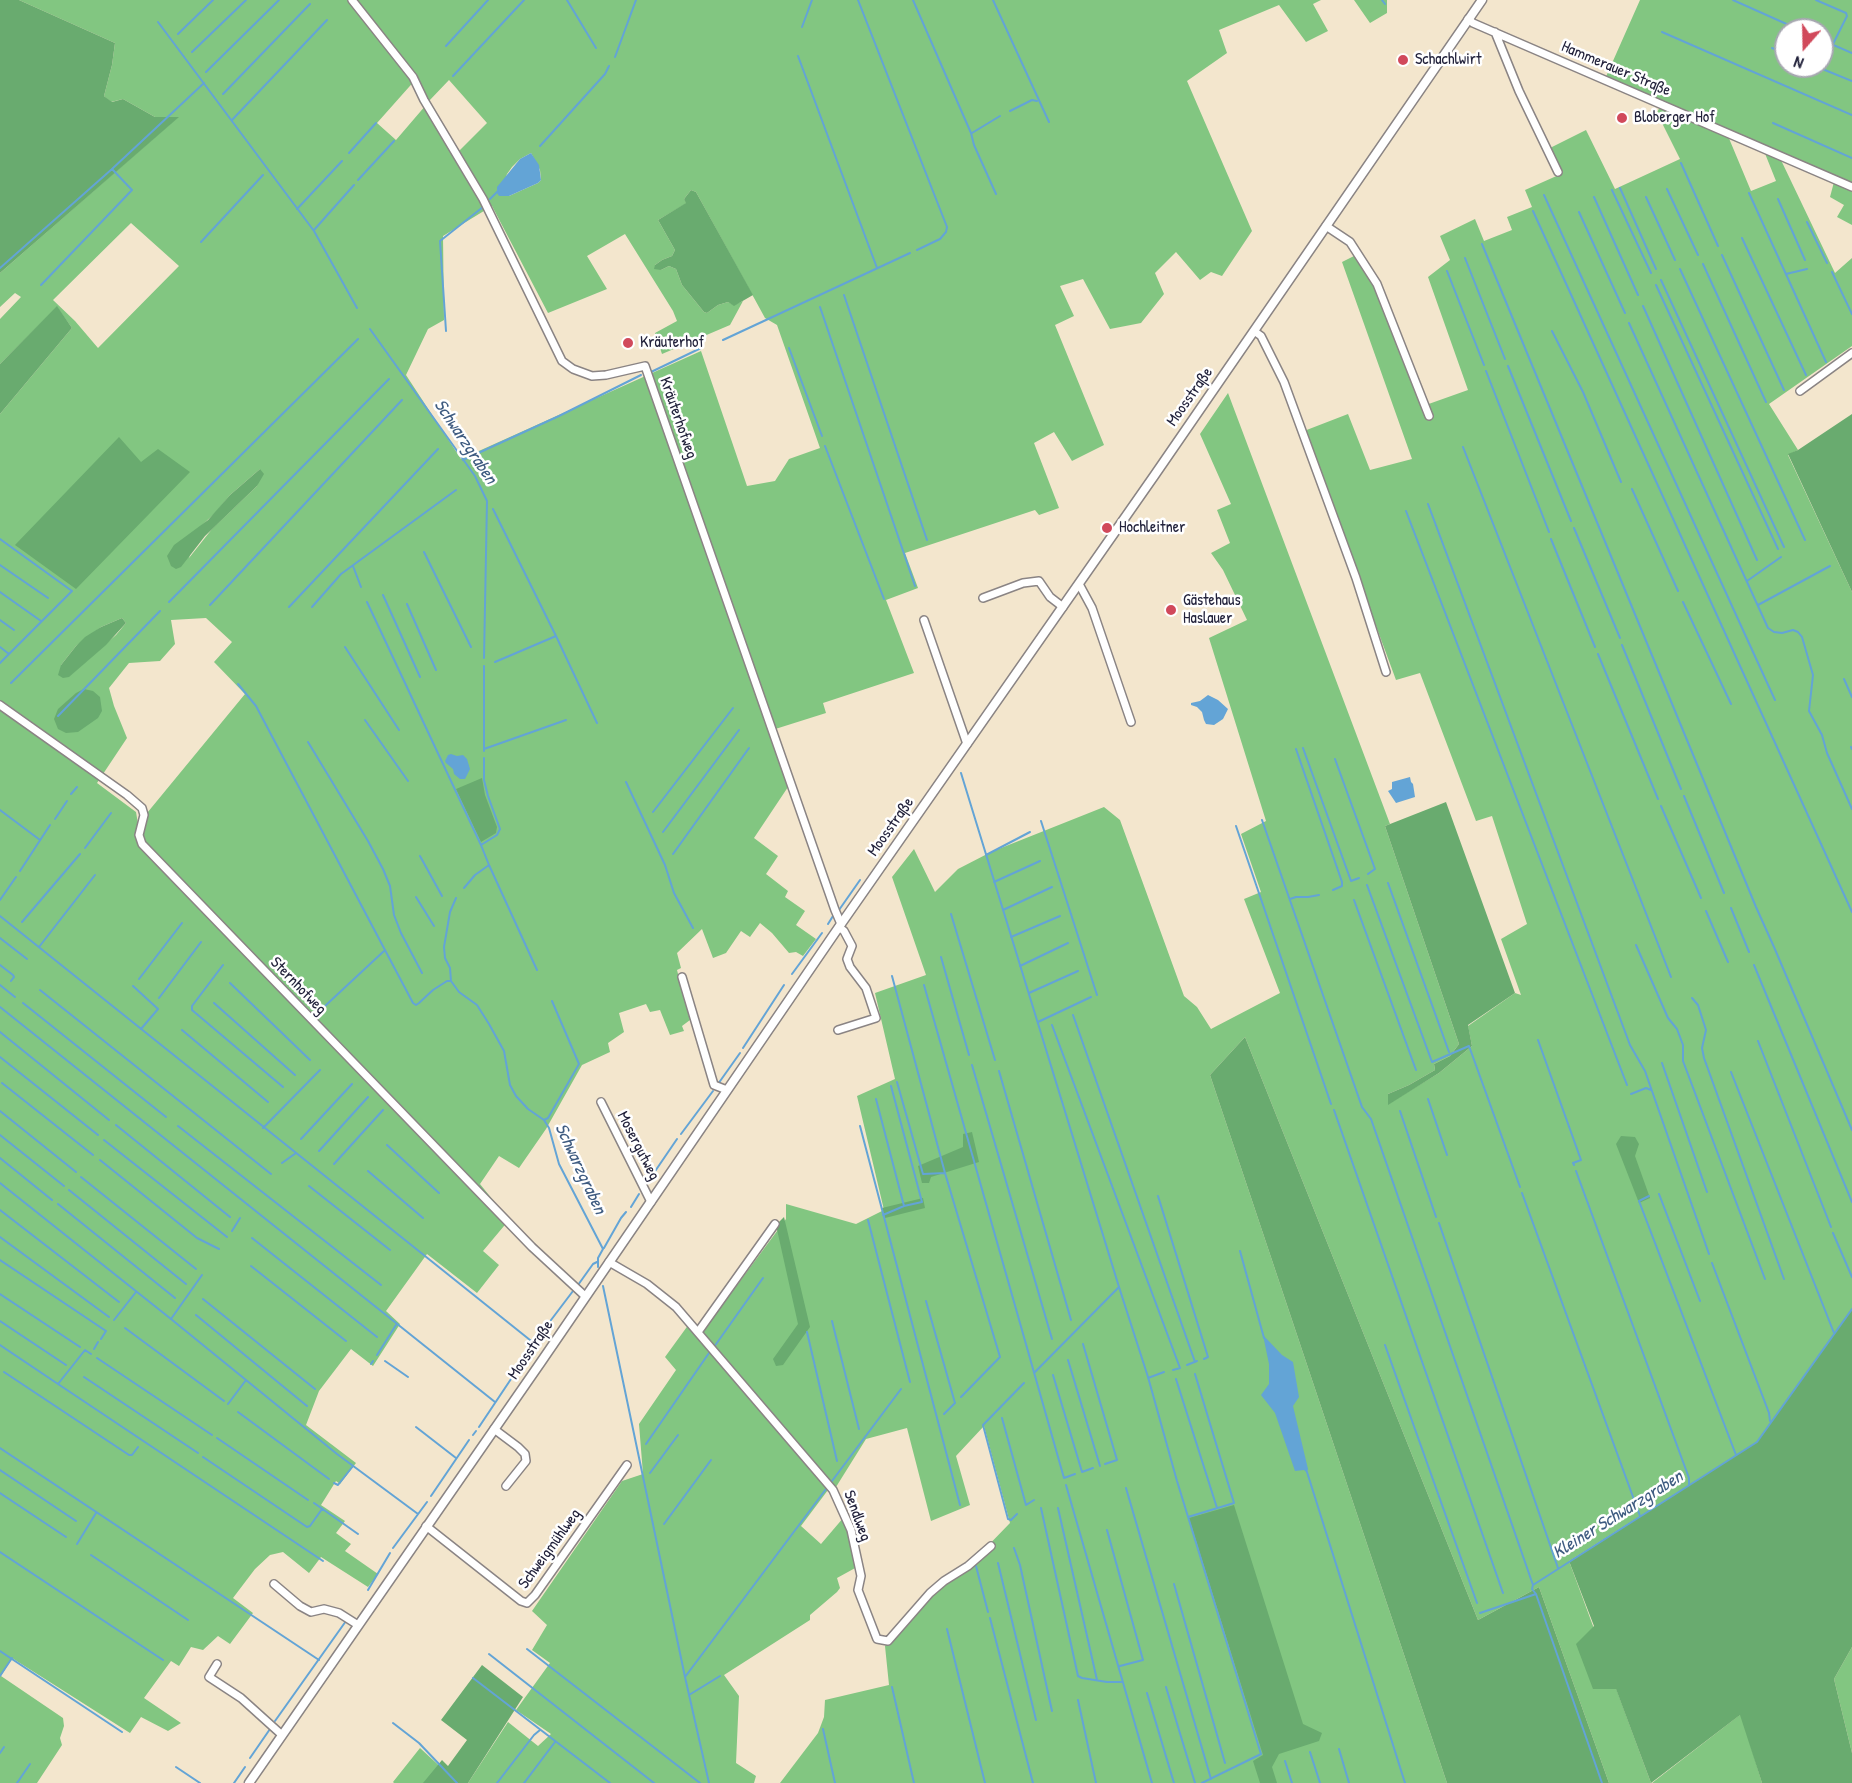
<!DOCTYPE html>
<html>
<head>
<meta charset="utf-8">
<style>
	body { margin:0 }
	#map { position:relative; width:1852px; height:1783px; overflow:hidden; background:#f3e6cd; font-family:"Patrick Hand",sans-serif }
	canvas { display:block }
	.north { position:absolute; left:1774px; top:18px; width:60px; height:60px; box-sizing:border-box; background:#fff; border:2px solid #a7a7b1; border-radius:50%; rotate:200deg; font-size:16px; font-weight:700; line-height:24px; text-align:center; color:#22223b }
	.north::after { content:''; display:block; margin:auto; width:21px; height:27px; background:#d1495b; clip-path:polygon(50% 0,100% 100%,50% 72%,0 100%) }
</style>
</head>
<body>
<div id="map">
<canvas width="1852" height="1783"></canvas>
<div class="north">N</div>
</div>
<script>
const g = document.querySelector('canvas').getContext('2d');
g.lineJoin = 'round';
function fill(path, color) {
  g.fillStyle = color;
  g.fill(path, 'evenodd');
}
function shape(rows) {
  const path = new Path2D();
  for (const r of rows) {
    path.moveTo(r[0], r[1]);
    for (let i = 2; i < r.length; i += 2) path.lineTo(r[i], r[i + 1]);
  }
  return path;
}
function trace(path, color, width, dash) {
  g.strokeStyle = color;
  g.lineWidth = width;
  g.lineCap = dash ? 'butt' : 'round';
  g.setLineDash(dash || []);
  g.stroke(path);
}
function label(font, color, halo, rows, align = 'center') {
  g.font = font + ' "Patrick Hand",sans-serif';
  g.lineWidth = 5;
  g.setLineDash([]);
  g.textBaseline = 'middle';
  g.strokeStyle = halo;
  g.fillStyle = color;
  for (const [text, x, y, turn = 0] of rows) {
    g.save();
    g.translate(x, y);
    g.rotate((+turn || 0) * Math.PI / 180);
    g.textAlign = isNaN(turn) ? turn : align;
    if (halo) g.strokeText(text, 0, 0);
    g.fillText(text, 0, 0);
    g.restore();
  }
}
const green = shape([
	[19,0,1321,0,1313,4,1328,31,1306,42,1279,5,1219,30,1227,53,1187,81,1252,231,1222,276,1211,272,1200,280,1176,252,1155,273,1164,294,1141,323,1110,329,1083,279,1060,286,1074,316,1055,325,1104,445,1072,461,1054,432,1034,443,1059,508,1039,515,1035,510,905,553,918,588,886,600,914,673,823,703,826,713,769,731,788,787,754,838,778,856,766,874,788,891,785,897,805,911,796,925,816,939,803,956,796,952,789,953,772,933,760,923,750,937,741,931,726,953,713,958,702,929,677,953,681,968,677,970,690,1020,682,1026,684,1031,670,1035,660,1010,650,1012,646,1004,619,1013,624,1032,608,1043,610,1052,582,1065,546,1129,519,1168,499,1156,480,1184,509,1220,483,1251,499,1265,477,1293,427,1254,386,1311,400,1324,373,1366,351,1349,319,1391,306,1425,356,1463,340,1484,336,1481,321,1505,345,1521,336,1533,351,1544,345,1551,378,1574,368,1587,321,1557,309,1573,283,1552,270,1555,255,1569,233,1598,253,1613,230,1644,218,1636,203,1650,191,1647,179,1666,171,1661,144,1698,181,1723,168,1731,141,1717,130,1733,12,1658,1,1676,63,1718,64,1726,60,1738,62,1745,37,1783,0,1783,0,414,72,328,57,307,0,364,0,319,21,297,15,293,0,307,0,273,178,117,155,117,123,99,111,102,104,96,112,65,115,43],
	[417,78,429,101,449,80,487,123,455,155,426,105,396,140,377,123],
	[531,153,540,170,541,180,538,183,509,196,499,196,507,174,512,167,520,159],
	[691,190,696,192,765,318,777,325,820,448,789,459,775,481,747,486,701,351,461,459,406,375,428,329,444,320,443,236,492,206,548,313,607,289,587,256,625,234,673,311,677,321,655,333,662,354,730,325,743,301,734,305,728,302,718,305,707,313,704,312,682,285,676,269,669,266,661,270,655,265,662,260,672,256,675,250,658,220,687,203,684,199],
	[131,223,179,266,98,348,75,321,53,300],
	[260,469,257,486,212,529,189,558,198,529,216,512,230,495],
	[122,618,126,623,116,635,69,676,61,665,76,646,101,627],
	[206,618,232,642,214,662,245,694,138,824,136,812,97,783,127,738,114,706,109,688,129,663,160,661,175,644,171,620],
	[1354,0,1387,0,1387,13,1370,23],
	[1640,0,1852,0,1852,186,1605,79],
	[1786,30,1822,30,1822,66,1786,66],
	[1660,106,1728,136,1751,191,1776,181,1764,151,1780,158,1835,273,1852,258,1852,346,1769,404,1798,450,1788,455,1852,592,1852,1309,1757,1442,1569,1561,1651,1783,1609,1783,1539,1587,1478,1620,1245,1037,1210,1075,1447,1783,780,1783,818,1733,824,1717,825,1700,889,1685,885,1646,906,1618,978,1556,1010,1523,984,1426,956,1456,970,1505,931,1521,907,1428,866,1439,836,1487,828,1490,801,1526,821,1544,844,1517,857,1567,837,1578,840,1588,837,1592,810,1615,810,1620,724,1675,739,1696,736,1763,756,1776,754,1783,468,1783,508,1722,538,1746,551,1734,516,1710,550,1663,532,1650,547,1625,532,1611,622,1481,643,1474,639,1424,676,1370,665,1357,689,1324,697,1337,703,1331,786,1219,786,1204,856,1224,884,1210,857,1096,895,1079,875,993,926,975,892,877,914,849,935,892,958,869,991,852,1104,807,1120,820,1184,996,1197,1007,1211,1029,1280,993,1244,899,1261,892,1241,834,1266,821,1209,638,1247,620,1223,570,1211,553,1230,543,1217,510,1231,504,1200,434,1228,393,1390,824,1385,826,1459,1044,1450,1056,1434,1064,1435,1070,1409,1085,1388,1094,1388,1104,1439,1073,1472,1046,1468,1026,1515,993,1521,995,1501,939,1527,924,1492,816,1476,821,1420,673,1396,680,1304,431,1348,414,1370,470,1412,459,1342,262,1356,255,1375,286,1423,406,1468,390,1428,277,1450,260,1440,236,1475,219,1484,241,1512,230,1507,217,1532,207,1525,190,1561,174,1550,148,1586,130,1615,189,1680,159,1657,113],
	[1834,182,1852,190,1852,225,1837,217,1844,205,1830,197],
	[1852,1647,1852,1753,1834,1679],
	[1741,1714,1762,1783,1652,1783],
	[420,1748,458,1783,394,1783,393,1782]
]);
const forest = shape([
	[0,0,19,0,115,43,112,65,104,96,112,102,123,99,155,117,179,117,0,273],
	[691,190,696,192,753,295,734,306,728,302,718,305,707,313,704,312,682,285,676,269,669,266,661,270,654,269,655,265,662,260,672,256,675,250,658,220,686,203,684,199],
	[57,306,72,328,0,414,0,364],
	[1852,414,1852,592,1788,454,1798,450],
	[119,437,141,462,158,449,190,472,76,589,15,545],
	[260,469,264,474,257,486,205,536,181,567,176,569,171,566,167,556,174,545,208,520,230,495],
	[122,618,126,623,106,645,69,677,63,678,58,675,61,665,76,646,85,637,101,627],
	[84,689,93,691,100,697,102,711,98,718,78,732,66,733,58,729,54,719,58,709,76,693],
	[482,778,485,795,497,827,496,833,481,842,456,789],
	[1446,802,1515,993,1468,1025,1472,1046,1439,1073,1388,1105,1388,1094,1409,1085,1435,1070,1434,1064,1450,1056,1459,1044,1385,826],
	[1245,1037,1478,1620,1539,1587,1609,1783,1447,1783,1210,1075],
	[972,1132,979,1162,931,1177,929,1183,922,1183,918,1166,963,1147,963,1134],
	[1621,1136,1635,1137,1639,1144,1635,1156,1650,1198,1639,1203,1616,1144],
	[923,1198,925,1208,885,1218,882,1208],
	[784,1217,810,1327,783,1365,776,1366,773,1359,798,1324,776,1225],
	[1852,1309,1852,1647,1834,1679,1852,1753,1852,1783,1762,1783,1740,1715,1651,1783,1616,1689,1593,1689,1576,1644,1594,1626,1569,1561,1757,1442],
	[1234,1505,1303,1724,1322,1733,1319,1741,1279,1754,1272,1767,1277,1783,1260,1783,1253,1761,1263,1755,1189,1518],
	[482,1665,523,1697,468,1783,423,1783,442,1760,448,1766,467,1740,441,1720]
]);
const water = shape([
	[531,153,539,165,541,180,538,183,509,196,499,196,497,193,497,187,520,159],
	[1208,695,1218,700,1228,709,1223,719,1214,725,1206,724,1204,720,1202,712,1197,707,1191,705,1191,703,1200,701],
	[451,754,457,756,463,755,467,759,470,769,465,779,460,779,454,774,453,769,446,763,445,761,448,755],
	[1410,777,1411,782,1413,784,1415,797,1396,803,1388,791,1392,789,1392,782],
	[1263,1335,1282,1355,1293,1362,1299,1397,1293,1406,1308,1469,1307,1473,1304,1470,1295,1471,1275,1413,1261,1395,1269,1384,1269,1364]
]);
const stream = shape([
	[567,0,596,48],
	[858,0,947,227,946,232,940,239,917,250],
	[913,0,971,133,974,145,996,194],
	[993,0,1049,122],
	[1382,0,1385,4],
	[1733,0,1800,30],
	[1816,0,1846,13,1847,16,1833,44],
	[158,22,314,231,357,308],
	[802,27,812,0],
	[1662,32,1852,115],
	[178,34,213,0],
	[1822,40,1852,53],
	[446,46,488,0],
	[1772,48,1786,54],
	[192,52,246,0],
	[798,56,877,268],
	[615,57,636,0],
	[1815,66,1852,81],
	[206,72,279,0],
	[453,76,524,0],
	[223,94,310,4],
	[1010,111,1032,100,1037,101],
	[232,120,327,20],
	[1773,123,1852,158],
	[972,133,1000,116],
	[540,146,605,74,609,66],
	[349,153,376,123],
	[1681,163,1718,246],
	[358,180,394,141],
	[1620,188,1656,269],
	[1667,189,1698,255],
	[1612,190,1651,273],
	[1749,193,1826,362],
	[1544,195,1775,700],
	[1594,197,1638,295],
	[1646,197,1675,260],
	[490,199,498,191],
	[1778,199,1805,260],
	[297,209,342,161],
	[1533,211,1852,912],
	[1579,212,1625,313],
	[1807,222,1827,263],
	[314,230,354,185],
	[1742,238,1806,375],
	[201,242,263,175],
	[1482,244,1756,907,1774,947,1852,1130],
	[1722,255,1784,390],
	[1465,258,1505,359],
	[1703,264,1766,402],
	[0,268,112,169,204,83],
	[1680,269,1805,540],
	[1447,271,1484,365],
	[1832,272,1852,314],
	[1786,274,1807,269],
	[1661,280,1784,547],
	[41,285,132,190,112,169],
	[1656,285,1778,549],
	[844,295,927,540],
	[1643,306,1757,560],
	[820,307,915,586],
	[1629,323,1768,628,1774,632,1782,633,1793,630,1798,632,1802,637,1813,675,1809,711,1822,735,1827,753,1852,809],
	[370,329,475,476,487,501,484,658],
	[446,331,440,241,483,207],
	[1552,331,1583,392,1621,482],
	[723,340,910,253],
	[789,348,822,436],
	[1508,366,1571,521],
	[1486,371,1549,532],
	[651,372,701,348],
	[825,446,884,599],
	[1463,447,1671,977],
	[463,460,559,416,641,375],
	[1632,489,1678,591],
	[1428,504,1630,1045,1645,1071,1709,1254],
	[493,509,556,636,597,723],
	[1406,511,1627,1085],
	[1574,528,1620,638],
	[0,539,72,591,0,663],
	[1551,539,1595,647],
	[424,552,471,647],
	[0,565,48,598],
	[353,566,361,587],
	[1747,581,1781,557],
	[0,592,41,621],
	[383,595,420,677],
	[169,602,389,379],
	[367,602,481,845],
	[1683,602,1731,704],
	[407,604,436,670],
	[210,605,402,400],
	[1758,605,1830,566],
	[289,607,438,449],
	[312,607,341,574,456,490],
	[0,620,14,630],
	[1622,645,1681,789],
	[0,647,9,654],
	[345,647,399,730],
	[1598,654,1658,799],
	[495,662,556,636],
	[484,666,484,751],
	[1844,679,1852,697],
	[11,683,358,339],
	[238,684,256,706,413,1003,416,1005,419,1003,433,990,447,981,451,981],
	[58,716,160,611],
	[365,720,408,781],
	[308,742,368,841,383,869,390,886,394,915,401,933,422,973],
	[1851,747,1852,749],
	[1303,748,1351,881,1359,878],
	[484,749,566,720],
	[1296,749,1342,882,1342,886,1333,890],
	[1335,759,1375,869,1368,874],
	[961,773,1119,1287,1148,1377,1177,1481,1261,1754,1202,1783],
	[626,782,665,865,674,893,693,928],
	[71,794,77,787],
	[1684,796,1724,893],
	[1661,806,1701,898],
	[0,810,40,840],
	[653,812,733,708],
	[55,819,67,801],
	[1262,820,1362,1107,1371,1119,1533,1585],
	[1041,821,1097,995],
	[1236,826,1331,1104],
	[663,832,739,730],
	[85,848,111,813],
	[673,854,749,748],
	[986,855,1030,832],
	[420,856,442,896],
	[489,865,537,970],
	[20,871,50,825],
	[994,882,1040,861],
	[1388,883,1449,1052],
	[1367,885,1432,1062,1469,1046,1520,1187],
	[464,888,475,875,489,865,481,845,497,835,500,829,488,796,484,780,484,758],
	[416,897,434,926],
	[456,898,450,912,444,947,445,958,450,968,451,981,459,992,477,1005,489,1024,504,1051,510,1085,516,1096,528,1109,544,1120,549,1128,559,1164,603,1249,598,1258,598,1267],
	[1290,899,1296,897,1308,897,1319,895],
	[0,900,16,877],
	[1354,900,1416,1070],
	[1731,908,1749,952],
	[839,910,860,880],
	[1003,910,1052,887],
	[1706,911,1728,962],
	[951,914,995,1060],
	[0,916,535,1344],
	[22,922,80,854],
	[828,924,833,916],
	[1011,937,1060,916],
	[0,938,27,959],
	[1636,945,1668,1018,1677,1029,1683,1045,1683,1061,1765,1279],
	[39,947,95,875],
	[941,957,969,1055],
	[0,965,13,975,14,977,11,981],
	[223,965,192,1006,192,1010,283,1087],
	[1754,965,1852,1202],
	[1020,966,1068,943],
	[792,974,822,933],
	[892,976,945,1173,1000,1357,961,1397],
	[139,979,182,923],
	[230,983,310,1060],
	[0,985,15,997],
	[924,985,1064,1478,1075,1474],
	[133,986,158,1009,141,1029],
	[40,990,271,1174],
	[1029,993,1078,971],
	[159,998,201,942],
	[1692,998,1698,1005,1706,1030,1702,1048,1704,1058,1784,1279],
	[23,1003,166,1117],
	[214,1003,295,1075],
	[325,1006,384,951],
	[0,1007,495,1402],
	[1073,1015,1195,1362],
	[1038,1022,1091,997],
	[1052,1025,1180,1368,1173,1370],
	[182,1030,268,1102],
	[0,1032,109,1120],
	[1538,1040,1581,1160,1573,1163,1574,1165],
	[1758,1041,1831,1227],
	[743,1048,784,985],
	[0,1057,98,1135],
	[1662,1063,1707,1192],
	[972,1065,1052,1339],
	[999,1071,1071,1320],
	[1731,1072,1834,1333],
	[897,1082,923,1174,945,1173],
	[2,1083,93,1155],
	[718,1084,740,1053],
	[891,1086,922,1202,904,1206],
	[1631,1094,1646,1088,1651,1090],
	[876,1099,904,1206,883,1215],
	[1428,1099,1447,1155],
	[1334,1110,1503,1593],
	[0,1111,76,1172],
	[1400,1111,1436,1217],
	[544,1120,548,1118,579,1064,552,1001],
	[116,1125,230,1217],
	[178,1126,381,1285],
	[860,1126,960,1505],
	[263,1128,320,1070],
	[681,1134,713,1091],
	[0,1135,64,1186],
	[301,1139,352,1084],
	[104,1140,227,1237],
	[387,1145,439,1193],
	[319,1151,368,1097],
	[0,1158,52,1200],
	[100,1160,197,1238,219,1249],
	[282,1163,296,1153],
	[334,1164,383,1110],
	[368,1171,423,1218],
	[1576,1171,1689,1478,1689,1485],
	[81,1177,196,1269],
	[0,1183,171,1319,337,1454,418,1514],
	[309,1186,390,1250],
	[645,1186,677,1139],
	[69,1190,186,1284],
	[1522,1193,1640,1516],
	[1659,1194,1700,1301],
	[1158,1196,1208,1357,1204,1359],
	[1649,1196,1639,1201,1736,1455],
	[58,1204,175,1298],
	[631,1207,639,1194],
	[0,1210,119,1302],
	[868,1220,910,1382],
	[1439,1223,1558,1568],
	[232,1231,240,1218],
	[1833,1233,1852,1277],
	[0,1237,109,1317],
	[252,1238,377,1337],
	[604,1248,621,1218,626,1212],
	[1240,1251,1264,1338],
	[0,1260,106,1331,101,1339],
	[1712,1263,1769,1413,1770,1421],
	[251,1266,346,1341],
	[578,1285,593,1264,597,1262],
	[603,1286,685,1677,709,1783],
	[0,1294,80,1347],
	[203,1299,315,1389],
	[926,1301,955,1403,944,1414],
	[196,1315,307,1406],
	[171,1319,202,1275],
	[114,1320,136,1292],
	[0,1321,66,1365],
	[832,1321,859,1429],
	[548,1324,573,1291],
	[125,1328,224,1401],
	[807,1332,837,1461],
	[1083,1344,1117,1460,1105,1464],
	[0,1345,58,1384,85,1350,91,1354],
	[1385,1345,1477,1603],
	[714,1347,763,1278],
	[94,1349,98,1342],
	[377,1355,396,1325],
	[97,1358,212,1435],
	[1068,1360,1100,1466],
	[385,1361,408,1377],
	[371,1364,373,1361],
	[1187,1365,1197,1361],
	[517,1371,535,1343],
	[4,1372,129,1455,132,1455,138,1447],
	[1034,1373,1119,1287],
	[1053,1375,1082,1472,1093,1468],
	[84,1377,198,1453],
	[1148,1378,1164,1372],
	[1176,1379,1217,1508],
	[58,1384,323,1561],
	[228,1404,246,1380],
	[238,1412,329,1479],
	[1002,1418,1026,1505,1034,1500],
	[416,1427,456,1458],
	[479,1427,513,1376],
	[473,1435,476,1431],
	[217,1438,308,1500],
	[646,1444,709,1353],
	[0,1448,319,1660],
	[203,1457,307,1527,310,1526,322,1509],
	[0,1470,76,1521],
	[1307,1472,1405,1783],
	[650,1473,678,1435],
	[334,1483,338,1485,353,1466],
	[1066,1485,1152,1783],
	[1126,1488,1211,1779],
	[0,1493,66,1537],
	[431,1496,469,1440],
	[314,1503,358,1534],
	[1041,1508,1078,1676,1082,1678,1107,1682,1123,1682],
	[1058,1508,1097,1680],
	[1017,1514,1011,1520,1008,1519,983,1425,1024,1383],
	[1188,1517,1234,1503,1195,1374],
	[664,1524,711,1460],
	[1107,1530,1143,1660,1120,1666],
	[77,1544,96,1513],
	[393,1548,427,1502],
	[1014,1548,1020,1565,1052,1711],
	[0,1552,163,1660],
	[91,1555,188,1620],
	[998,1563,1036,1720],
	[976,1566,988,1612],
	[1174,1584,1225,1763],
	[368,1590,390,1553],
	[1480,1613,1536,1594],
	[990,1618,1033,1783],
	[947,1629,985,1783],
	[527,1649,700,1783],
	[0,1651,122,1732],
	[489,1654,654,1783],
	[0,1676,12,1658],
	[685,1677,901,1389],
	[473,1678,610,1783],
	[892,1687,914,1783],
	[1166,1687,1195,1783],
	[1147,1693,1174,1783],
	[689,1695,720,1676],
	[1078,1700,1096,1783],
	[275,1721,346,1621],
	[393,1723,419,1743,457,1783],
	[823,1729,835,1783],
	[1339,1749,1349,1783],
	[1310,1752,1320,1783],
	[0,1753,4,1747],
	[250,1758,270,1729],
	[1285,1761,1292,1783],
	[176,1767,200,1783],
	[17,1783,30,1764],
	[234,1783,245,1767],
	[497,1783,534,1735,540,1730],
	[524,1783,555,1742],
	[1602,1783,1536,1594,1532,1589,1533,1585,1757,1442,1852,1309]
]);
const minor = shape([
	[352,0,413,77,424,100,483,199,562,361,573,369,592,376,606,375,645,366,835,910,841,924],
	[1468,19,1473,23,1852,187],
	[1495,32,1519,91,1558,172],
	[1326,226,1350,242,1377,284,1429,416],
	[1254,331,1261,336,1284,382,1356,578,1386,672],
	[1800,391,1852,353],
	[1079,584,1092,608,1131,722],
	[983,598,1023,583,1039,581,1050,597,1063,607],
	[924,620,967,744],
	[0,705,127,795,142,808,144,815,139,835,142,844,532,1247,585,1296],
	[682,977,714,1085,727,1090],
	[838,1030,876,1018,866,988,850,967,847,959,852,946,844,931,839,927],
	[601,1102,651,1202],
	[609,1262,647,1284,676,1307,833,1490,851,1530,861,1576,858,1590,877,1639,888,1641,930,1593,944,1581,968,1566,991,1546],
	[698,1332,775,1224],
	[494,1429,518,1447,525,1454,526,1461,506,1486],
	[426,1526,521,1601,527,1603,535,1595,627,1465],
	[274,1584,300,1606,311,1612,324,1609,339,1613,358,1625],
	[217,1664,209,1677,241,1698,282,1735]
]);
const tertiary = shape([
	[249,1783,541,1362,841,924,1154,476,1482,0]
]);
const markers = [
	[1403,60,6,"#d1495b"],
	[1622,118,6,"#d1495b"],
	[628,343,6,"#d1495b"],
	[1107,528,6,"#d1495b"],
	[1171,610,6,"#d1495b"]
];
const poiNames = [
	["Schachlwirt",1415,60],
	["Bloberger Hof",1634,118],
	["Kräuterhof",640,343],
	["Hochleitner",1119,528],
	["Gästehaus",1183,601],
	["Haslauer",1183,619]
];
const streetNames = [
	["Hammerauer Straße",1616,69,23],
	["Moosstraße",1190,397,-55],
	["Kräuterhofweg",678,418,71],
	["Moosstraße",891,827,-55],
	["Sternhofweg",298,986,46],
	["Mosergutweg",638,1146,63],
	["Moosstraße",531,1350,-56],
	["Sendlweg",857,1516,70],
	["Schweigmühlweg",550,1549,-54]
];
const waterNames = [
	["Schwarzgraben",465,442,56],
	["Schwarzgraben",580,1169,65],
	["Kleiner Schwarzgraben",1618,1515,-32]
];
fill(green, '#82c681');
fill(forest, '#69ab6f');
fill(water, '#63a4d6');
trace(stream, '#63a4d6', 2);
trace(minor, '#8a8484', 10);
trace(tertiary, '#8a8484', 11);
trace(minor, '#fff', 7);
trace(tertiary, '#fff', 8);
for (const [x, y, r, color] of markers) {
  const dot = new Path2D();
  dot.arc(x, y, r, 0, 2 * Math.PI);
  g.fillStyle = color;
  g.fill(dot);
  trace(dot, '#fff', 2);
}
label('16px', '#22223b', '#fff', poiNames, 'left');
label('16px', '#22223b', '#fff', streetNames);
label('italic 18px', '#3f5c81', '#fff', waterNames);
</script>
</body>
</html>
